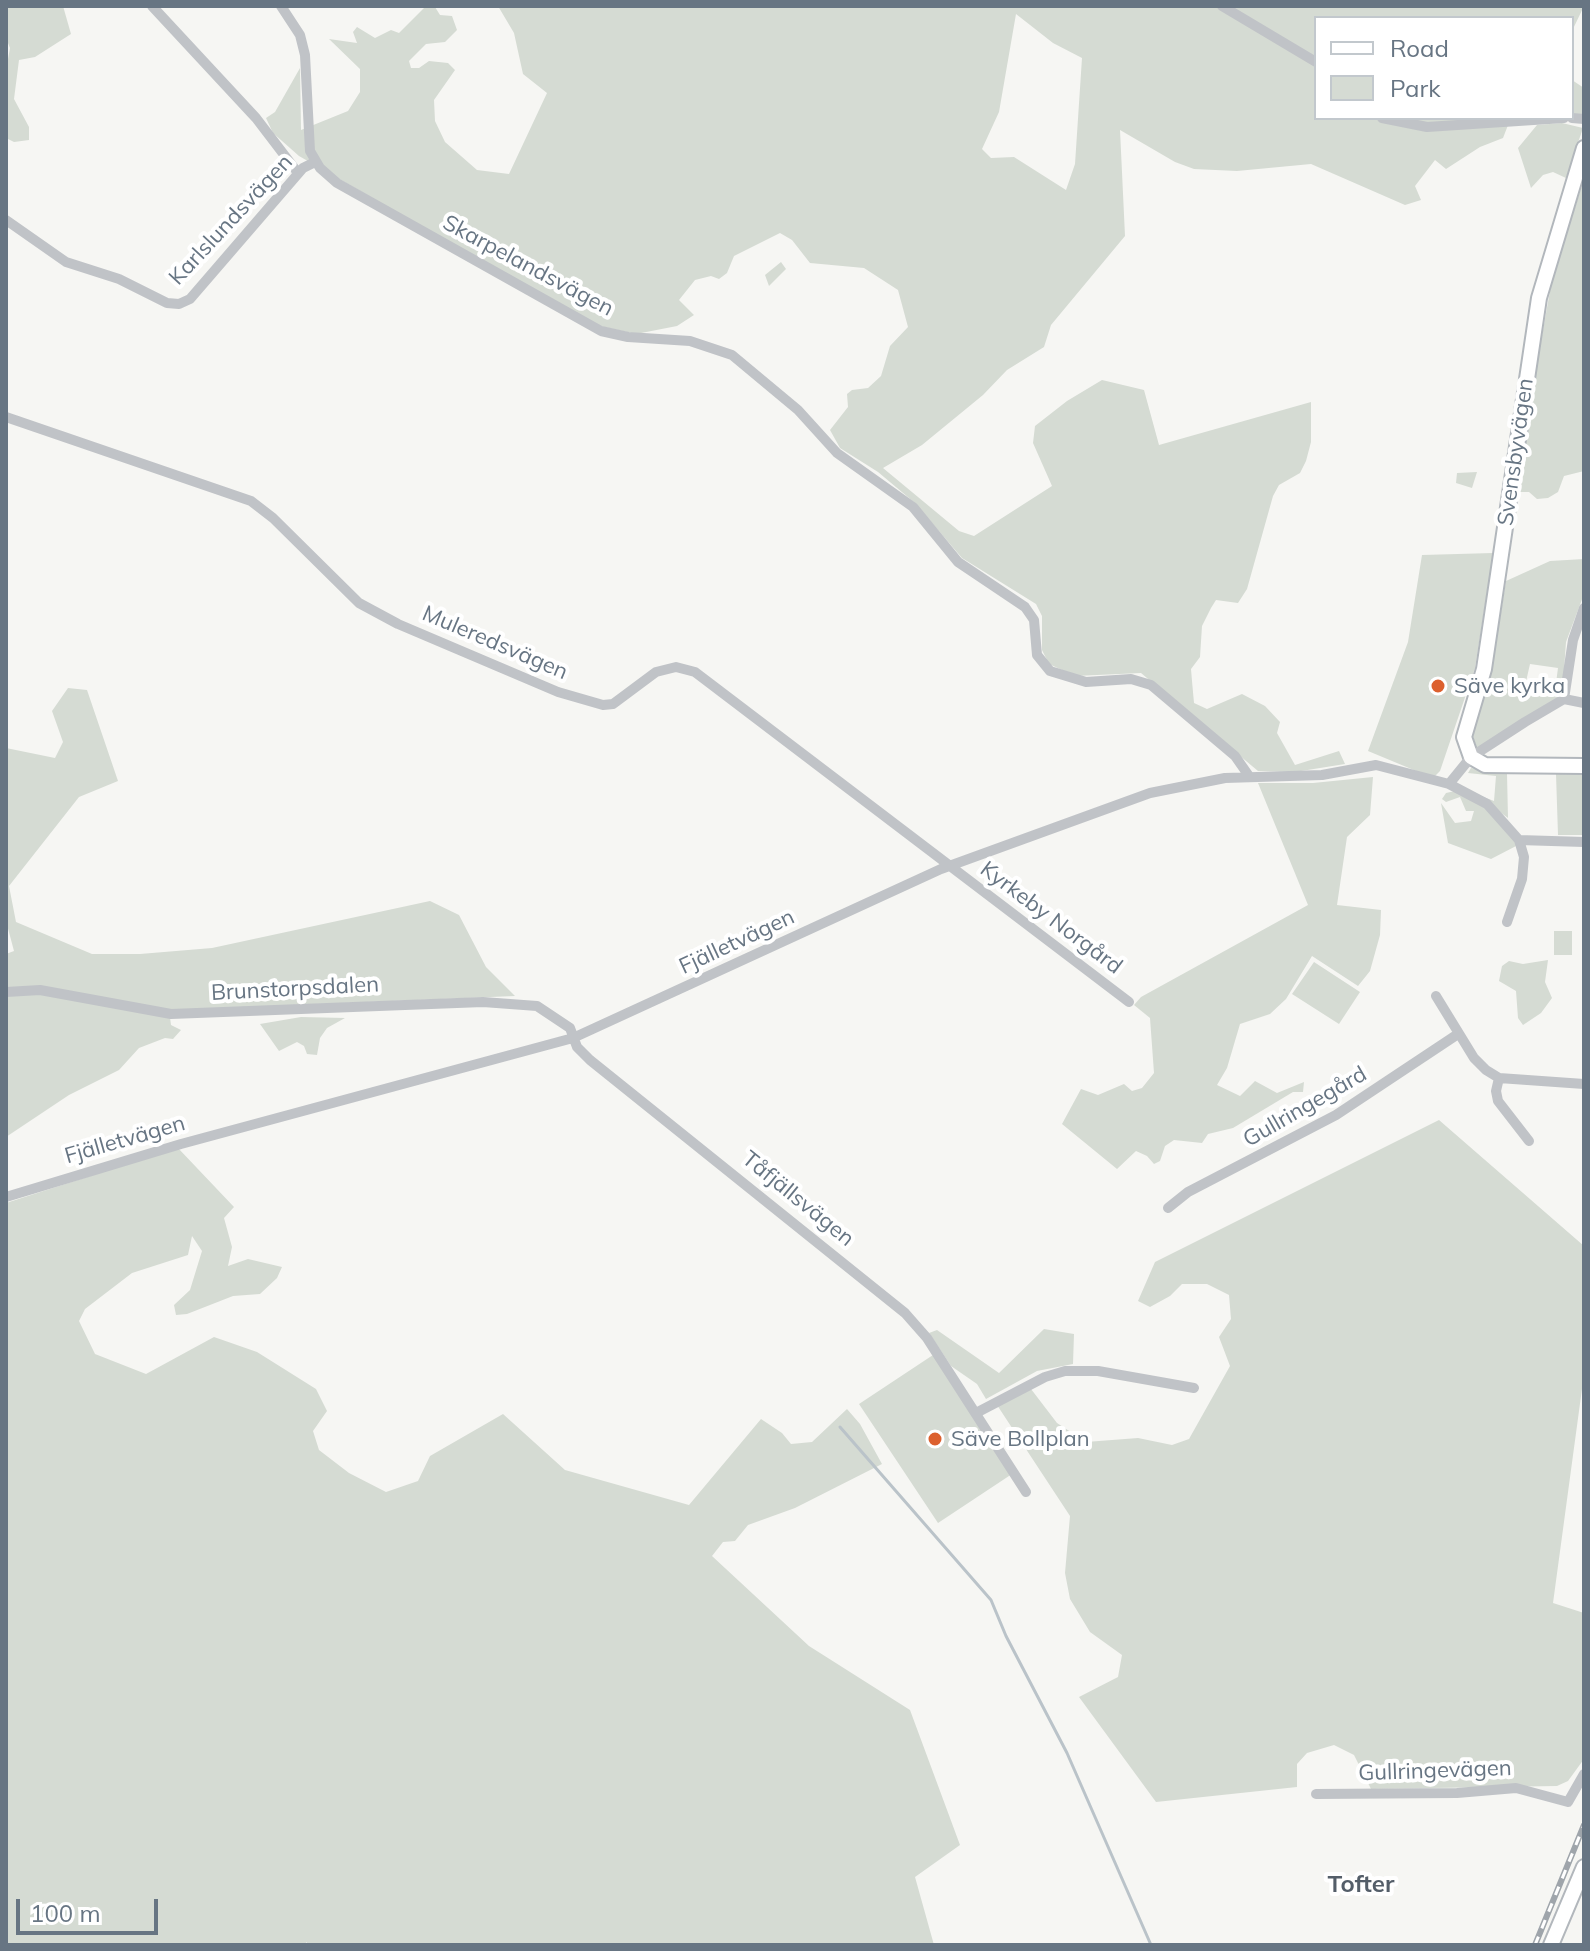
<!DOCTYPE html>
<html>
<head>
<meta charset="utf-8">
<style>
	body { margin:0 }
	#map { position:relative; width:1590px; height:1951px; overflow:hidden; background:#f6f6f3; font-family:Mulish,sans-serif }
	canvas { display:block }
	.frame { position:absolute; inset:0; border:8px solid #677583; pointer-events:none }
	.legend { position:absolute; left:1314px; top:16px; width:260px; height:104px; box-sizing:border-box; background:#fff; border:2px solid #c2c8cd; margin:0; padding:10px 14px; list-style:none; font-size:24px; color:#677583 }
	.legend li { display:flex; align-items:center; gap:16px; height:40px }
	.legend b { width:40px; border:2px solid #c2c8cd }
	.scale { position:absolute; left:16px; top:1899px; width:142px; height:36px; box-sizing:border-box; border:4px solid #677583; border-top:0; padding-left:10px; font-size:24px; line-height:28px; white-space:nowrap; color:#677583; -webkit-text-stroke:6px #fff; paint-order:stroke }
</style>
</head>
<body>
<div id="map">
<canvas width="1590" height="1951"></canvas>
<div class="frame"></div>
<ul class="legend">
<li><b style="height:10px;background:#fff"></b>Road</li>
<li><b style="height:22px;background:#d5dbd3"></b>Park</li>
</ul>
<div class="scale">100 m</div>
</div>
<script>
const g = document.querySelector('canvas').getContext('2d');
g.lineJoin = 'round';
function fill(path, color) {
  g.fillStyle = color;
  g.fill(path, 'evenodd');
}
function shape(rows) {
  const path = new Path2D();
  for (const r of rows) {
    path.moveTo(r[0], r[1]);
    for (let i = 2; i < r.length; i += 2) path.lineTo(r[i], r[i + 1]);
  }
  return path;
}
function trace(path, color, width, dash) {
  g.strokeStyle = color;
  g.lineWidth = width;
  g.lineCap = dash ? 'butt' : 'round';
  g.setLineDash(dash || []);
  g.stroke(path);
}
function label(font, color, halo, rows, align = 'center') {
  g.font = font + ' Mulish,sans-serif';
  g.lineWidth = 8;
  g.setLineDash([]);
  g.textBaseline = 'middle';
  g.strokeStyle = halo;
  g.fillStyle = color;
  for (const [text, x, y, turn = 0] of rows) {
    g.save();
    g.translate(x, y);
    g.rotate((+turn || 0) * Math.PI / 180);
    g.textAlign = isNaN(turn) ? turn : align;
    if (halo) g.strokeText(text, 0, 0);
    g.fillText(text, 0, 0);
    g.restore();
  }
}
const green = shape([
	[6,6,63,6,71,34,35,57,19,60,14,99,29,127,29,140,14,142,6,138,6,70,10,48,6,38],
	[498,6,1584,6,1572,31,1572,18,1316,18,1316,118,1533,118,1510,120,1503,138,1480,147,1446,169,1435,160,1415,186,1421,200,1405,205,1311,164,1237,171,1194,169,1175,162,1120,130,1125,236,1051,325,1044,347,1007,370,983,395,922,445,883,468,959,531,974,536,1052,486,1033,443,1035,426,1067,401,1102,380,1144,390,1159,445,1311,402,1311,442,1306,461,1300,473,1279,485,1273,496,1247,589,1238,603,1216,600,1211,608,1202,626,1200,657,1191,669,1192,681,1194,703,1207,709,1242,694,1265,706,1280,722,1277,733,1295,765,1339,751,1345,764,1295,772,1258,771,1141,673,1075,676,1049,664,1042,650,1042,616,1036,604,962,558,915,503,878,472,840,448,830,430,848,407,847,394,852,390,868,388,881,376,890,346,908,327,898,290,864,268,810,263,792,240,780,233,734,256,727,273,719,279,711,276,695,280,679,300,694,315,677,326,636,334,595,325,299,156,273,133,266,118,275,112,300,68,301,130,348,111,360,92,360,69,329,39,357,43,353,32,357,27,375,38,391,30,399,33,424,8,435,7,440,15,452,16,457,30,445,42,426,44,409,61,411,68,419,68,429,61,448,63,455,70,434,100,435,121,445,142,477,170,509,174,547,93,523,74,514,33],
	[1016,14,1053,43,1082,58,1075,164,1066,190,1014,157,991,158,982,149,999,112],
	[1572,80,1584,88,1584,116,1572,114],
	[1562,123,1583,128,1566,178,1553,172,1543,175,1531,188,1518,148,1537,125],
	[1584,179,1584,471,1564,476,1558,492,1548,498,1537,499,1529,492,1519,492,1532,391,1552,280],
	[781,262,786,269,769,286,765,275],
	[1477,472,1472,488,1456,483,1457,473],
	[1493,553,1475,668,1440,771,1433,778,1368,751,1408,642,1422,555],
	[1584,559,1584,594,1566,642,1563,684,1556,683,1558,668,1530,664,1525,686,1560,693,1560,698,1477,748,1472,734,1490,680,1506,581,1550,561],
	[68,688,87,690,118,781,79,797,9,886,16,922,92,954,140,954,212,948,430,901,459,915,486,967,515,996,169,1010,171,1025,181,1030,173,1039,165,1038,139,1048,119,1070,69,1095,6,1137,6,954,14,951,6,921,6,748,55,758,63,742,52,711],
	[1471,768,1507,774,1508,818,1476,794,1494,801,1496,776,1468,773],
	[1556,774,1584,774,1584,835,1558,835],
	[1373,777,1370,815,1347,837,1337,905,1381,910,1380,935,1370,971,1358,986,1312,956,1286,999,1270,1014,1240,1024,1227,1068,1217,1085,1240,1096,1255,1081,1277,1093,1304,1082,1303,1092,1293,1092,1233,1128,1208,1134,1202,1143,1174,1140,1165,1146,1160,1161,1154,1164,1147,1156,1136,1151,1117,1169,1062,1124,1081,1089,1098,1095,1124,1084,1132,1091,1142,1088,1154,1073,1150,1018,1134,1005,1141,997,1308,905,1258,783,1313,783],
	[1455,791,1480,802,1518,845,1491,859,1448,843,1441,803,1455,823,1471,821,1474,811,1466,811,1460,797,1446,802,1442,799,1446,793],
	[1554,931,1572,931,1572,955,1554,955],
	[1548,960,1545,982,1552,998,1541,1013,1523,1025,1518,1018,1516,991,1499,981,1502,966,1509,961,1523,964],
	[1314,962,1360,992,1339,1024,1292,994],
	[301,1017,345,1018,327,1028,320,1038,317,1055,307,1054,304,1046,297,1042,279,1051,260,1024],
	[1439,1120,1584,1246,1584,1374,1553,1603,1584,1613,1584,1759,1568,1781,1557,1786,1371,1789,1354,1755,1334,1745,1307,1753,1297,1764,1297,1787,1156,1802,1079,1697,1118,1677,1122,1655,1090,1632,1070,1599,1065,1573,1070,1516,997,1405,1031,1389,1057,1423,1086,1442,1138,1438,1172,1445,1189,1439,1230,1366,1219,1337,1231,1319,1229,1295,1207,1284,1182,1284,1170,1296,1150,1307,1138,1301,1155,1262],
	[178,1148,234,1207,224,1218,232,1247,228,1266,248,1259,282,1267,277,1278,260,1294,233,1296,187,1314,176,1315,174,1305,190,1290,202,1251,192,1236,188,1255,132,1273,85,1309,79,1321,95,1354,146,1374,214,1337,257,1352,316,1389,327,1411,313,1431,319,1450,349,1473,386,1492,418,1481,430,1456,503,1414,565,1470,689,1505,761,1419,782,1433,791,1444,812,1442,847,1409,860,1424,882,1464,795,1508,748,1525,735,1541,723,1542,712,1556,809,1646,910,1710,960,1845,915,1877,934,1945,307,1945,307,1942,304,1945,6,1945,6,1203],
	[1044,1329,1074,1334,1073,1364,1037,1371,986,1399,977,1384,951,1366,929,1333,937,1330,999,1373],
	[933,1355,1012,1474,938,1523,859,1404]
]);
const stream = shape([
	[840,1427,991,1600,1006,1636,1067,1753,1151,1945]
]);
const street = shape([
	[152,6,256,118,298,173],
	[281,6,300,35,305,55,310,151,320,168,337,183,601,331,628,337,690,341,732,355,798,410,837,453,913,507,958,562,1025,607,1034,620,1037,655,1050,671,1086,682,1131,679,1151,685,1235,756,1249,776],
	[1222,6,1316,62],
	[1382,118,1427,127,1564,118],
	[1572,118,1584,119],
	[6,220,66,262,119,279,167,303,179,304,190,299,303,168,315,162],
	[6,417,251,501,273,518,359,603,398,624,558,692,603,705,613,704,656,672,676,667,695,672,1129,1002],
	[1564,699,1573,640,1584,608],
	[1449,784,1487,804,1519,840,1524,857,1522,879,1507,922],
	[1519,840,1584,842],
	[6,992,40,990,171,1014,483,1002,537,1006,570,1028,577,1047,590,1060,905,1313,927,1338,1026,1492],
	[1436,996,1474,1058,1486,1070,1499,1078,1584,1084],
	[1499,1078,1496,1091,1498,1101,1529,1141],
	[6,1197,181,1144,573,1038,941,869,1150,793,1225,778,1322,775,1376,765,1449,784,1471,757,1525,722,1564,699,1584,703],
	[1168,1208,1188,1192,1336,1115,1458,1034],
	[976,1413,1045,1377,1065,1371,1098,1371,1194,1388],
	[1316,1794,1457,1793,1516,1788,1568,1802,1584,1774]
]);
const secondary = shape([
	[1584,148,1539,298,1484,669,1464,737,1471,757,1485,765,1584,766],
	[1551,1945,1584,1867]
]);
const rail = shape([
	[1535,1945,1584,1825]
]);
const markers = [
	[1438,686,8,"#dc602e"],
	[935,1439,8,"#dc602e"]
];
const streetNames = [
	["Karlslundsvägen",231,220,-47],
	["Skarpelandsvägen",528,266,28],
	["Svensbyvägen",1516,452,-82],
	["Muleredsvägen",495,643,23],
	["Kyrkeby Norgård",1051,918,37],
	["Fjälletvägen",737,942,-25],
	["Brunstorpsdalen",295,989,-3],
	["Gullringegård",1305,1107,-30],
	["Fjälletvägen",125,1140,-16],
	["Tåfjällsvägen",798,1199,39],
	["Gullringevägen",1435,1771,-2]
];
const poiNames = [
	["Säve kyrka",1454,686],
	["Säve Bollplan",951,1439]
];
const neighbourhoodNames = [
	["Tofter",1361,1885]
];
fill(green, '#d5dbd3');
trace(stream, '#bac3c9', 3);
trace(secondary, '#b2b7bc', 18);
trace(street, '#c0c3c7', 10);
trace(secondary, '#fff', 14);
trace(rail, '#9fa5ab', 6);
trace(rail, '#fff', 3, [9]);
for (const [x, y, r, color] of markers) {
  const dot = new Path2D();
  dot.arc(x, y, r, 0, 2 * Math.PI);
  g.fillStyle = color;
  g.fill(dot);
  trace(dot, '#fff', 3);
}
label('22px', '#677583', '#fff', streetNames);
label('22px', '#677583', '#fff', poiNames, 'left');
label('bold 24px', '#545e69', '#fff', neighbourhoodNames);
</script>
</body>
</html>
